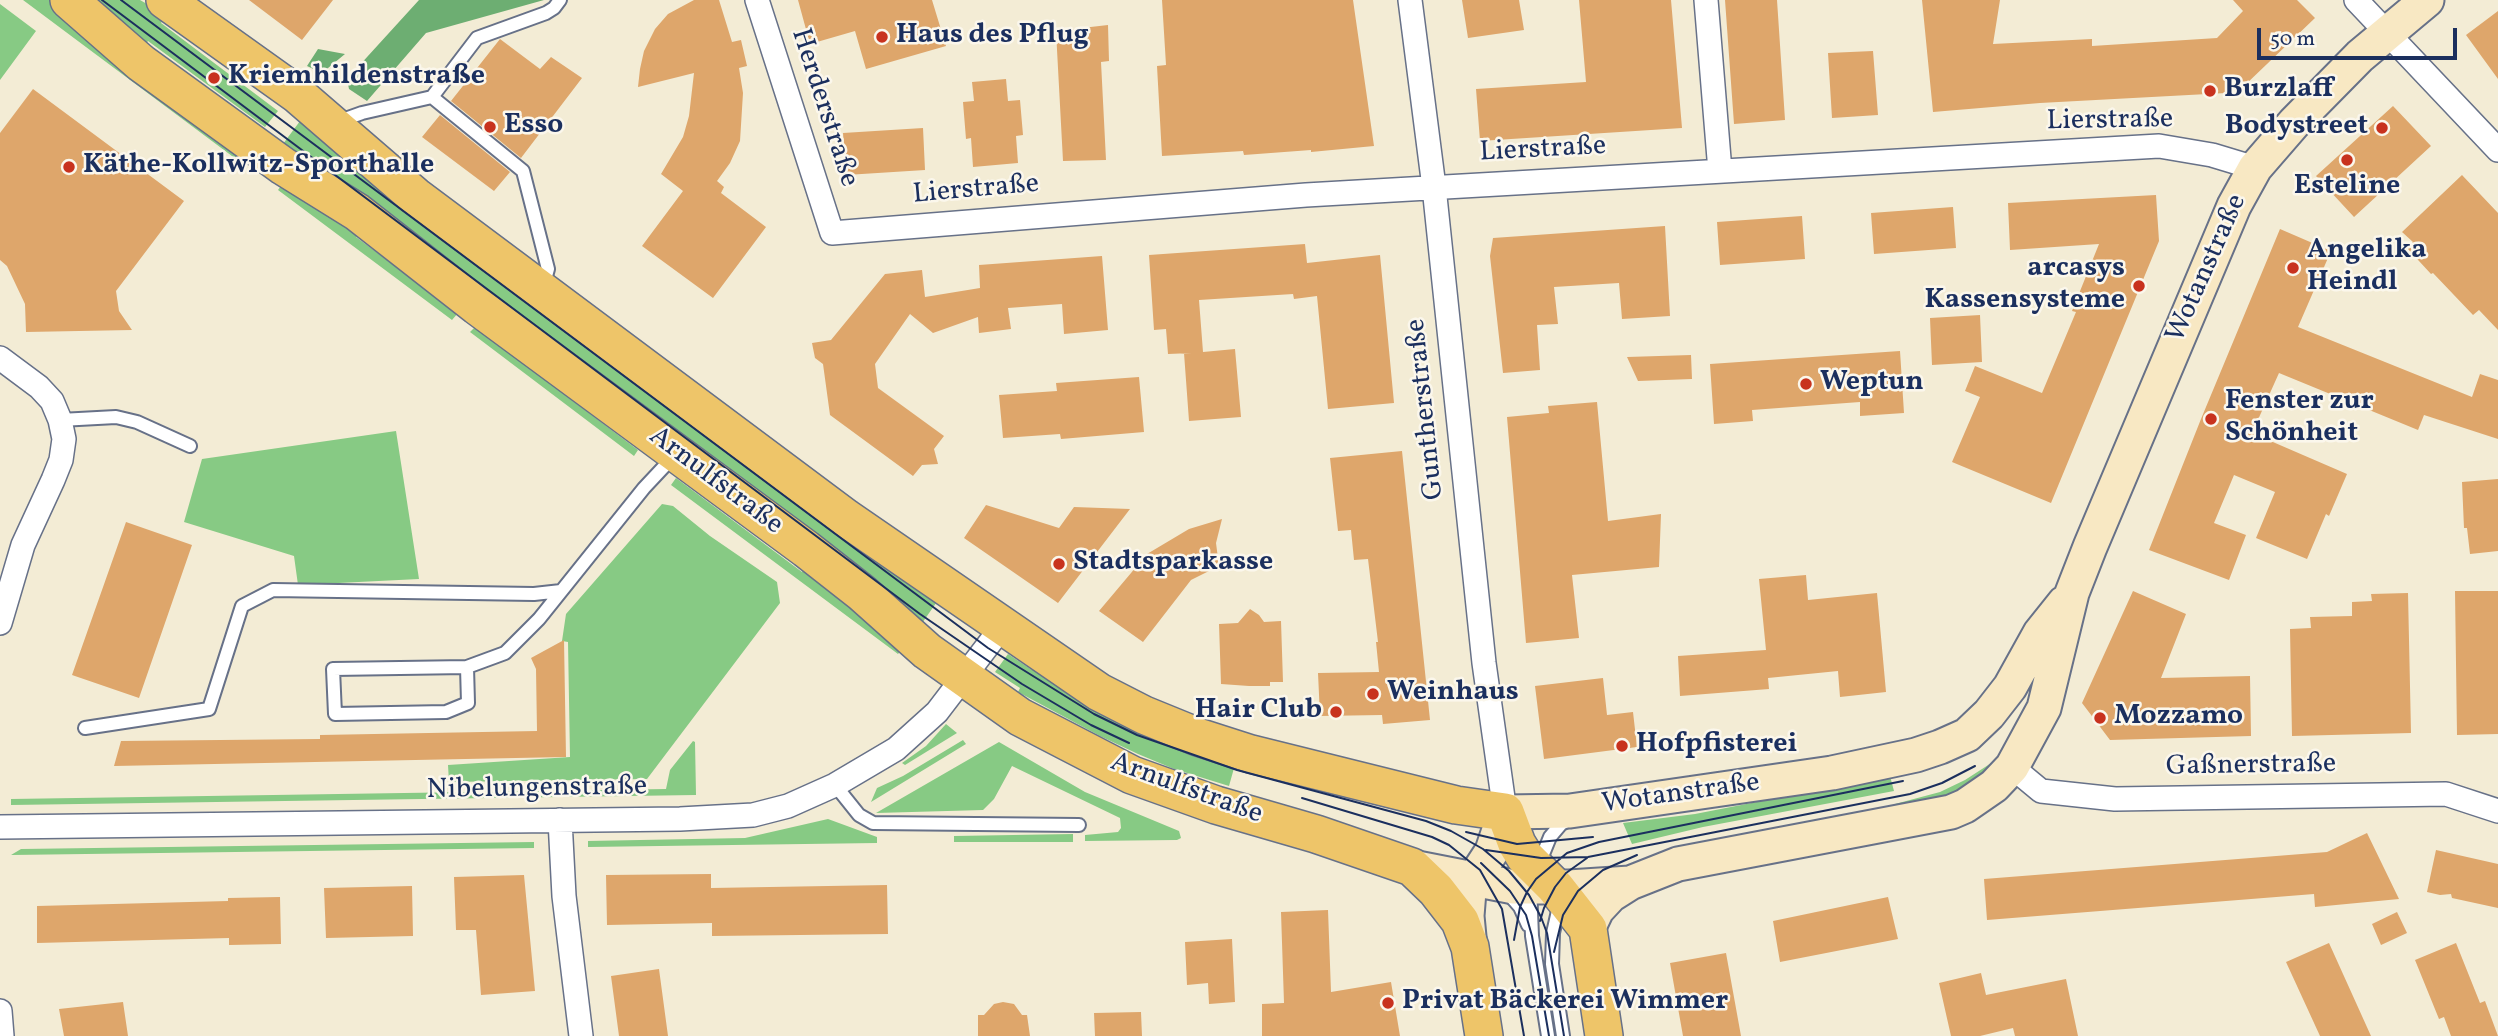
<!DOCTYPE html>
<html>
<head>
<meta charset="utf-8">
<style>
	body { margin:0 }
	#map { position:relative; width:2498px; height:1036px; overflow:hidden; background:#f3ecd5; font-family:Vollkorn,serif }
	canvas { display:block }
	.scale { position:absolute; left:2257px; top:28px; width:200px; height:32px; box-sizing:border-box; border:4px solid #1b2f5e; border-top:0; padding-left:9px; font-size:21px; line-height:24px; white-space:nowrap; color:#1b2f5e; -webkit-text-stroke:5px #fbf7ec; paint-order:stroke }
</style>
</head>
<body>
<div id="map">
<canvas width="2498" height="1036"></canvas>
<div class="scale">50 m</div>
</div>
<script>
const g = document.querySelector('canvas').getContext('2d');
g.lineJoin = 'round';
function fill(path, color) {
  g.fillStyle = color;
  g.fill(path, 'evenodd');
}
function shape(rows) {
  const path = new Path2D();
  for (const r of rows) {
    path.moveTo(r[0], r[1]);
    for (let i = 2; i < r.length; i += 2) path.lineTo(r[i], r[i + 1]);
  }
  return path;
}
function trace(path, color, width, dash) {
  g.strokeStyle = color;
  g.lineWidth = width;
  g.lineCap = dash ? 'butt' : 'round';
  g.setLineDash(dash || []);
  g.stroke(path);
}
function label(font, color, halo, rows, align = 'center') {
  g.font = font + ' Vollkorn,serif';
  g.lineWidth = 5;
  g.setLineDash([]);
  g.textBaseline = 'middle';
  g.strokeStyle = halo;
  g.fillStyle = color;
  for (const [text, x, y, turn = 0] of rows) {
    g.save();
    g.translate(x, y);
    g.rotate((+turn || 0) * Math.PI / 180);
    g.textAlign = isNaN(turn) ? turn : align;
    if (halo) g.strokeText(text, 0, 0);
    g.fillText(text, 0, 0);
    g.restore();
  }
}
const green = shape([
	[23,0,50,0,245,155,240,162],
	[84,0,140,0,166,15,161,23,278,111,265,127,148,41,143,48],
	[0,4,36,31,0,80],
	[303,117,941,596,920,626,280,148],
	[283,183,360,231,356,237,458,313,452,320,278,190],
	[475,327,638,450,634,456,470,332],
	[396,431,419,579,298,585,294,556,184,522,202,459],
	[676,478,802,572,806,567,904,647,898,654,671,485],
	[662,504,673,506,710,536,777,582,780,603,647,779,449,782,448,765,570,757,568,642,562,641,566,614],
	[1008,654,1032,670,1035,666,1236,761,1229,786,1174,769,1138,754,1100,736,1018,692,1020,688,995,672],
	[946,724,957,733,905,765,902,763,926,746],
	[963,740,966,744,871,802,877,788,903,776],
	[693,741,695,742,696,795,11,805,11,799,666,789,670,770],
	[999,742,1085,792,1179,831,1181,838,1177,840,1085,841,1085,835,1118,832,1121,828,1120,818,1012,766,994,799,983,810,876,813],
	[1999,758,1979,787,1898,815,1895,804,1940,792,1965,780],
	[1890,776,1894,791,1703,827,1632,844,1623,823,1695,814],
	[828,819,877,837,877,843,588,847,588,841,745,838],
	[1073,834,1073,842,954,842,954,836],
	[534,842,534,848,11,855,21,849]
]);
const forest = shape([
	[419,0,544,0,426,33,367,101,349,89,347,79],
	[318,49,345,54,322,73,307,66]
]);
const building = shape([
	[249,0,333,0,302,40],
	[694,0,719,0,732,42,741,40,747,66,739,68,743,93,740,141,730,163,717,181,724,187,721,193,766,227,713,298,642,246,683,191,661,174,683,137,689,116,694,73,638,87,640,69,644,51,655,29,668,14],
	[798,0,932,0,946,46,866,69,855,31,810,44],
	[1162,0,1353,0,1374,146,1311,152,1311,150,1244,155,1243,151,1162,156,1157,66,1166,65],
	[1462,0,1519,0,1524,30,1468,38],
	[1579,0,1671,0,1682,128,1480,141,1476,89,1586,82],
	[1725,0,1777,0,1785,120,1734,124],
	[1922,0,2000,0,1993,44,2092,39,2092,46,2217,38,2243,11,2233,0,2297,0,2315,18,2243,87,2226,93,2040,103,1933,112],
	[2498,11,2498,79,2466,35],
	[1108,25,1109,61,1101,62,1106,160,1063,161,1056,31],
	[500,39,540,69,551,57,582,78,521,158,451,101],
	[1873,51,1878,115,1832,118,1828,53],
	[1006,79,1008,101,1020,100,1023,135,1016,136,1018,163,973,167,971,138,966,139,963,102,974,101,972,82],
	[33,89,184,201,116,291,119,311,132,330,26,332,25,304,7,266,0,260,0,133],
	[2393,106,2431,146,2354,217,2316,176],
	[440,115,510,172,494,191,422,137],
	[923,128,925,170,846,175,843,133],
	[2462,175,2498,213,2498,330,2479,310,2473,315,2433,273,2431,274,2407,248,2413,242,2402,232],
	[2156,195,2159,241,2051,503,1952,462,1980,397,1965,391,1975,366,2042,393,2076,312,2072,311,2099,244,2010,250,2008,203],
	[1953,207,1956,248,1874,254,1871,213],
	[1802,216,1805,259,1720,265,1717,222],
	[1665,226,1670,316,1622,319,1619,283,1554,287,1558,324,1537,325,1540,370,1503,373,1490,256,1493,238],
	[2280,229,2331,251,2298,327,2472,397,2480,374,2498,380,2498,439,2424,415,2418,430,2279,373,2252,433,2347,474,2329,516,2326,514,2307,559,2256,538,2275,492,2234,475,2214,523,2246,535,2229,580,2149,550,2201,419],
	[1305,244,1307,263,1380,255,1394,403,1328,409,1317,296,1294,299,1293,294,1199,300,1203,352,1235,349,1241,417,1189,421,1184,353,1192,353,1168,354,1166,329,1154,330,1149,255],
	[1102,256,1108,330,1064,334,1062,304,1008,308,1011,329,979,333,978,317,933,333,910,314,875,364,878,388,944,436,934,449,938,464,922,465,913,476,830,415,823,364,815,358,812,343,831,340,885,274,922,270,925,297,980,288,979,265],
	[1980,315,1982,362,1932,365,1930,318],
	[1900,351,1904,413,1860,416,1860,402,1752,410,1753,421,1714,424,1710,364],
	[1691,355,1692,379,1638,381,1627,357],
	[1139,377,1144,432,1061,439,1060,434,1003,438,999,395,1057,391,1056,383],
	[1597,402,1608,521,1661,514,1659,567,1572,575,1579,638,1526,643,1507,417,1549,413,1548,406],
	[1402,451,1430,720,1383,724,1382,715,1320,716,1318,673,1379,672,1376,642,1378,642,1368,559,1354,560,1351,530,1338,531,1330,458],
	[2498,479,2498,551,2470,554,2467,528,2464,528,2462,482],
	[986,505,1059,528,1074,507,1130,509,1058,603,964,538],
	[1222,519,1216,543,1219,566,1191,580,1143,642,1099,611,1147,554,1189,529],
	[126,522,192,545,139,698,72,675],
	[1806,575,1808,600,1877,593,1886,692,1840,697,1838,671,1768,678,1769,689,1680,696,1678,656,1766,650,1759,579],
	[2133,591,2186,614,2161,678,2250,676,2251,736,2110,740,2082,703],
	[2455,591,2498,591,2498,734,2457,735],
	[2408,593,2411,733,2292,736,2290,629,2311,628,2310,617,2352,616,2352,602,2372,601,2371,594],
	[1250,609,1259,615,1264,622,1281,621,1283,682,1270,682,1270,686,1249,686,1221,684,1219,624,1238,623],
	[564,640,566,757,114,766,121,741,320,739,320,735,537,731,536,669,531,658],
	[1603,678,1607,715,1633,712,1637,747,1544,759,1535,686],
	[2367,833,2399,899,2315,907,2314,894,1987,920,1984,879,2327,852],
	[2436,850,2498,864,2498,908,2452,898,2451,894,2440,895,2427,892],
	[711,874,711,888,887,885,888,934,712,936,712,923,607,925,606,875],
	[524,875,535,991,481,995,476,930,456,930,454,877],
	[412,886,413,936,326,938,324,888],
	[280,897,281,944,229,945,229,938,37,943,37,906,228,901,228,898],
	[1888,897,1898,939,1780,962,1773,921],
	[1328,910,1331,992,1391,982,1400,1036,1262,1036,1262,1004,1284,1003,1281,912],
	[2397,912,2407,933,2381,945,2372,924],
	[1232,939,1235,1002,1209,1004,1208,983,1187,985,1185,942],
	[2329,943,2371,1036,2320,1036,2286,962],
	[2456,943,2480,1003,2485,1001,2498,1036,2451,1036,2444,1017,2439,1019,2415,960],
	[1726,953,1741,1036,1683,1036,1670,963],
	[659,969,668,1036,619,1036,611,976],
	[1981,973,1986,995,2066,979,2078,1036,2015,1036,2013,1028,1980,1036,1951,1036,1939,983],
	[123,1002,128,1036,64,1036,59,1009],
	[1003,1002,1014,1004,1022,1015,1027,1015,1030,1036,978,1036,978,1015,984,1015,994,1004],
	[1141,1012,1142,1036,1095,1036,1094,1013]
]);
const lane = shape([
	[432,97,477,38,546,13,554,8,560,0],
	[340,126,348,118,362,113,432,97,523,171,548,269,543,287],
	[60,420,116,417,137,422,190,446],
	[467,667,468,703,446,712,335,714,333,669,467,667,505,653,539,619,644,488,674,456],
	[85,728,209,709,242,606,273,590,534,594,561,591],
	[835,785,859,815,873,823,1079,825],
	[1539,864,1550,837,1561,824,1569,820],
	[1530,887,1532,936,1548,1036],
	[1506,891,1520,907,1528,925],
	[1560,902,1553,933,1552,964,1563,1036]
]);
const street = shape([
	[757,0,832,233,1306,195,2159,146,2212,155,2255,168],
	[1410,0,1434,187,1484,663,1505,812],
	[1706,0,1720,171],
	[2356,0,2498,150],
	[0,358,39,387,52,401,60,420,64,439,61,460,53,480,23,545,0,623],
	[2012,767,2041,791,2115,799,2446,794,2498,811],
	[560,820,564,896,581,1036],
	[0,827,680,819,753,815,788,806,835,785,896,749,937,712,1002,627],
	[0,1011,2,1036]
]);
const secondary = shape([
	[1412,867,1514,887,1569,887,1630,883],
	[1588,929,1597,910,1611,895,1630,883,1678,864,1951,812,1965,806,1994,786,2012,767,2044,708,2072,593,2090,547,2234,206,2255,168,2294,123,2360,56,2427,0],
	[1470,947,1467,916,1469,891,1473,880,1492,851,1505,812,1570,811,1832,773,1916,755,1940,747,1967,735,1989,714,2010,687,2040,633,2064,603]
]);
const primary = shape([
	[69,0,141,63,283,166,357,212,477,306,806,549,862,593,927,651,1020,717,1132,775,1216,805,1316,834,1412,867,1436,890,1460,921,1470,947,1484,1036],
	[165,0,298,95,415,196,846,518,1099,692,1144,715,1198,737,1251,754,1456,805,1505,812,1517,844,1525,857,1555,887,1588,929,1604,1036]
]);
const tram = shape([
	[102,0,920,614,1022,684,1091,725,1129,743],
	[121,0,988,648,1094,714,1137,735,1237,770,1426,821,1451,831,1483,849,1509,871,1529,895,1541,917,1547,933,1564,1036],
	[1302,798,1432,837,1449,845,1480,870,1502,909,1524,1036],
	[1466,832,1517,844,1593,837],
	[1486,850,1541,858,1588,857,1910,794,1942,783,1975,766],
	[1481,863,1510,891,1526,915,1532,936,1549,1036],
	[1540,921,1544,908,1555,887,1566,873,1587,858],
	[1514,940,1520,907,1527,892,1536,879,1567,853,1599,842,1903,781],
	[1554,952,1563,915,1578,891,1603,870,1637,855]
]);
const markers = [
	[882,37,7,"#c8321e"],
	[214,78,7,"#c8321e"],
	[2210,91,7,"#c8321e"],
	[490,127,7,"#c8321e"],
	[2382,128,7,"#c8321e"],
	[2347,160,7,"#c8321e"],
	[69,167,7,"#c8321e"],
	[2293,268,7,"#c8321e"],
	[2139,286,7,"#c8321e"],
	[1806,384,7,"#c8321e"],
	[2211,419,7,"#c8321e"],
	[1059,564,7,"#c8321e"],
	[1373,694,7,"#c8321e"],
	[1336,712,7,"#c8321e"],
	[2100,718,7,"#c8321e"],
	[1622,746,7,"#c8321e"],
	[1388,1003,7,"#c8321e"]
];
const poiNames = [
	["Haus des Pflug",896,37],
	["Kriemhildenstraße",228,78],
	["Burzlaff",2224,91],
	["Esso",504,127],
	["Bodystreet",2368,128,"right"],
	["Käthe-Kollwitz-Sporthalle",83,167],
	["Esteline",2347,188,"center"],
	["Angelika",2307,252],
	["Heindl",2307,284],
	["arcasys",2125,270,"right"],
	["Kassensysteme",2125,302,"right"],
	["Weptun",1820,384],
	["Fenster zur",2225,403],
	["Schönheit",2225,435],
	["Stadtsparkasse",1073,564],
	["Weinhaus",1387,694],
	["Hair Club",1322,712,"right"],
	["Mozzamo",2114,718],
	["Hofpfisterei",1636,746],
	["Privat Bäckerei Wimmer",1402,1003]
];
const streetNames = [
	["Herderstraße",823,108,72],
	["Lierstraße",2110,122,-1],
	["Lierstraße",1543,151,-3],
	["Lierstraße",976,191,-5],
	["Wotanstraße",2208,269,-66],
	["Guntherstraße",1427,409,-96],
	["Arnulfstraße",715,482,37],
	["Gaßnerstraße",2251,767,-1],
	["Nibelungenstraße",537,790,-1],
	["Arnulfstraße",1186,790,20],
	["Wotanstraße",1681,795,-8]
];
fill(green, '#87ca84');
fill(forest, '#6dae72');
fill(building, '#dea66b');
trace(lane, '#677188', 16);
trace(street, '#677188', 26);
trace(secondary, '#677188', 37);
trace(primary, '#677188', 40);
trace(lane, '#fff', 12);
trace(street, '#fff', 23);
trace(secondary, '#f8e8c3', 33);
trace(primary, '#eec569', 37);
trace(tram, '#1b2f5e', 2);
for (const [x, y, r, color] of markers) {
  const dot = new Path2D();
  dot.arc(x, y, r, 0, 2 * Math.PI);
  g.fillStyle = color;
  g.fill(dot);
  trace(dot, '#fbf7ec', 2.5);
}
label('bold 28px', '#1b2f5e', '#fbf7ec', poiNames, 'left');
label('28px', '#1b2f5e', '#fbf7ec', streetNames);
</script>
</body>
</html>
